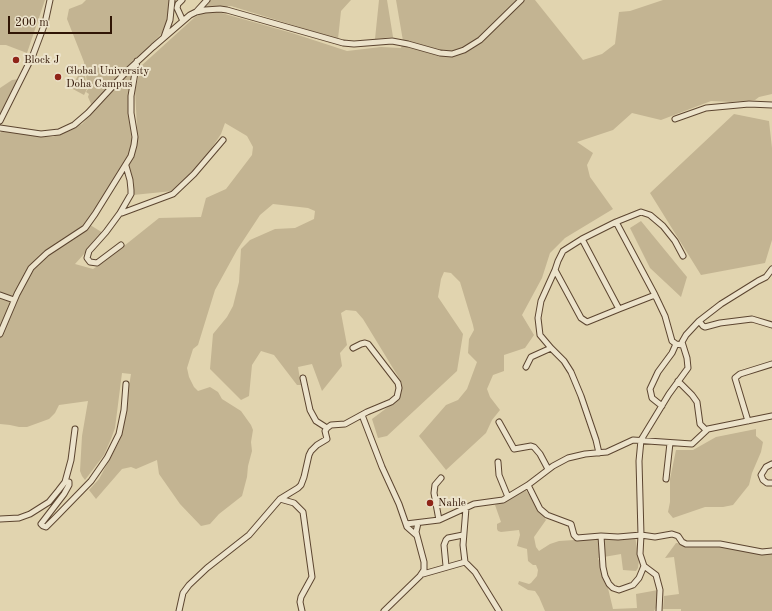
<!DOCTYPE html>
<html>
<head>
<meta charset="utf-8">
<style>
	body { margin:0 }
	#map { position:relative; width:772px; height:611px; overflow:hidden; background:#e1d4af; font-family:"Old Standard TT",serif }
	canvas { display:block }
	.scale { position:absolute; left:8px; top:16px; width:104px; height:18px; box-sizing:border-box; border:2px solid #301505; border-top:0; padding-left:5px; font-size:12px; line-height:14px; white-space:nowrap; color:#301505; -webkit-text-stroke:3px #ece3cb; paint-order:stroke }
</style>
</head>
<body>
<div id="map">
<canvas width="772" height="611"></canvas>
<div class="scale">200 m</div>
</div>
<script>
const g = document.querySelector('canvas').getContext('2d');
g.lineJoin = 'round';
function fill(path, color) {
  g.fillStyle = color;
  g.fill(path, 'evenodd');
}
function shape(rows) {
  const path = new Path2D();
  for (const r of rows) {
    path.moveTo(r[0], r[1]);
    for (let i = 2; i < r.length; i += 2) path.lineTo(r[i], r[i + 1]);
  }
  return path;
}
function trace(path, color, width, dash) {
  g.strokeStyle = color;
  g.lineWidth = width;
  g.lineCap = dash ? 'butt' : 'round';
  g.setLineDash(dash || []);
  g.stroke(path);
}
function label(font, color, halo, rows, align = 'center') {
  g.font = font + ' "Old Standard TT",serif';
  g.lineWidth = 4;
  g.setLineDash([]);
  g.textBaseline = 'middle';
  g.strokeStyle = halo;
  g.fillStyle = color;
  for (const [text, x, y, turn = 0] of rows) {
    g.save();
    g.translate(x, y);
    g.rotate((+turn || 0) * Math.PI / 180);
    g.textAlign = isNaN(turn) ? turn : align;
    if (halo) g.strokeText(text, 0, 0);
    g.fillText(text, 0, 0);
    g.restore();
  }
}
const green = shape([
	[0,0,45,0,27,53,6,45,0,45],
	[86,0,170,0,166,29,92,106,88,97,89,94,86,92,88,89,84,62,67,19,69,9,82,4],
	[211,0,351,0,341,11,338,39,231,6,203,8],
	[379,0,387,0,393,37,375,39],
	[396,0,535,0,583,60,602,54,615,44,619,12,630,11,663,0,772,0,772,94,759,97,755,100,731,102,711,101,661,120,632,113,613,130,577,142,593,153,587,165,590,177,613,209,565,238,550,253,542,278,522,315,534,335,525,348,504,355,504,371,493,375,487,389,490,397,500,410,492,420,486,433,446,470,419,436,446,405,458,400,467,389,477,362,468,353,469,339,474,330,473,325,460,282,451,273,444,272,441,279,438,297,463,334,457,371,387,436,378,438,372,419,396,401,401,394,402,383,363,319,356,311,346,310,341,313,347,345,340,353,342,366,322,391,312,364,298,367,301,385,297,385,274,355,261,351,252,365,249,396,241,400,210,369,213,334,227,317,233,306,239,282,241,249,250,240,275,229,295,228,314,219,315,211,308,208,273,204,260,215,237,250,215,290,198,345,193,349,187,368,189,377,194,387,198,391,210,387,218,392,222,399,241,411,251,425,253,430,251,442,252,451,248,466,247,477,242,496,219,514,210,524,201,526,180,504,159,474,157,460,136,469,131,467,122,469,96,499,89,490,99,479,120,440,131,374,122,373,115,428,111,439,104,455,85,480,82,476,80,471,82,436,88,401,59,405,55,413,49,419,27,427,19,427,10,425,0,424,0,133,2,131,44,137,53,137,82,124,134,68,128,100,128,112,132,141,131,151,128,160,87,223,103,233,75,264,93,269,104,262,159,218,201,217,206,198,226,189,252,155,253,147,247,136,225,123,221,134,200,166,173,191,133,195,134,183,129,165,135,153,137,127,135,90,141,66,195,17,203,13,218,12,292,33,347,51,381,47,401,48,403,41],
	[83,67,84,68,87,89,84,95,71,88],
	[19,79,0,115,0,88,12,80],
	[734,114,769,121,772,148,772,240,765,263,701,275,650,193],
	[641,221,687,277,681,297,650,268,630,228],
	[756,429,756,436,763,442,761,452,752,473,749,485,733,505,723,507,705,507,673,518,668,512,670,502,670,479,676,450,693,450,716,437],
	[525,489,546,520,534,537,536,547,539,551,550,544,559,541,635,536,639,560,638,568,636,571,623,570,621,554,598,558,607,584,613,609,637,608,636,594,658,590,658,604,654,611,545,611,539,597,535,591,528,590,518,584,519,581,529,584,531,583,537,576,538,570,536,565,533,565,528,561,527,549,517,546,520,535,519,530,501,532,498,531,497,529,497,524,501,522,495,505],
	[676,543,753,550,772,548,772,611,681,611,681,609,663,609,664,596,679,594,674,557,665,558]
]);
const minor = shape([
	[182,0,178,4,177,8,183,21],
	[197,11,207,0],
	[164,37,170,20,172,0],
	[675,119,706,108,749,104,772,105],
	[0,121,33,55,45,23,50,0],
	[0,128,41,134,59,132,74,125,88,113,126,72,153,47,190,15,196,12,205,10,220,9,227,10,343,43,354,44,392,41,408,44,440,53,452,54,464,50,480,40,521,0],
	[126,166,130,180,131,190,131,194,120,213,122,213,173,194,194,174,223,140],
	[120,213,106,232,89,251,87,258,90,262,97,263,121,245],
	[616,222,582,239,619,309,655,295],
	[582,239,563,251,558,261,555,270,581,318,587,322,619,309],
	[0,295,14,300],
	[699,321,703,326,705,327,720,323,752,319,772,325],
	[0,334,17,294,31,268,47,253,85,228,95,214,131,156,134,145,135,137,131,113,131,96,137,61],
	[682,345,676,344,672,341,665,316,655,295,616,222,641,212,650,215,663,226,675,241,683,256],
	[551,348,540,335,538,318,541,301,555,270],
	[526,367,531,357,551,348,564,361,571,372,581,396,596,440,599,453],
	[303,378,310,410,316,421,327,428],
	[678,381,692,395,697,402,700,424,706,430],
	[662,406,652,398,650,389,658,372,672,353,676,344],
	[362,415,382,467,399,504,407,527,416,535],
	[748,421,735,378,740,374,772,364],
	[499,422,514,449,531,446,534,447,540,454,548,469],
	[498,462,499,475,508,497],
	[772,464,766,467,761,475,763,480,767,483,772,483],
	[666,479,670,443],
	[65,482,69,482,69,485,64,494,41,524,43,526,46,527,56,517,91,481,107,458,119,434,124,410,126,384],
	[528,485,540,509,547,515,571,524,574,535,577,538,601,536,618,537,641,535,655,537,672,534,678,536,682,542,686,544,720,544,762,552,772,551],
	[280,499,294,503,303,512,312,577,301,597,300,602,302,611],
	[466,508,463,545,465,562,475,572,499,611],
	[0,519,19,518,30,514,49,502,58,491,65,482,71,460,75,429],
	[439,520,434,493,435,485,441,478],
	[406,524,439,520,474,504,503,500,528,485,553,466,568,458,585,454,607,452,633,440,692,444,708,429,772,416],
	[601,536,603,567,605,576,609,584,613,588,619,590,633,585,639,578,644,566],
	[446,566,444,545,446,540,448,538,463,535],
	[423,574,465,562],
	[179,611,183,593,189,585,207,568,249,535,280,499,298,488,301,485,304,477,309,455,311,451,317,445,327,439,325,431,327,428,331,425,345,424,367,412,391,402,397,397,399,388,398,383,368,344,365,343,361,344,353,348],
	[384,611,420,576,424,570,424,562,416,532,418,523],
	[659,611,660,590,656,575,644,566,640,554,641,535,639,461,641,440,669,394,688,368,687,358,682,342,686,335,699,321,721,304,758,281,766,277,772,269]
]);
const markers = [
	[16,60,4,"#8f2418"],
	[58,77,4,"#8f2418"],
	[430,503,4,"#8f2418"]
];
const poiNames = [
	["Block J",24,60],
	["Global University",66,71],
	["Doha Campus",66,84],
	["Nahle",438,503]
];
fill(green, '#c3b492');
trace(minor, '#5c4530', 7);
trace(minor, '#ece3cb', 5);
for (const [x, y, r, color] of markers) {
  const dot = new Path2D();
  dot.arc(x, y, r, 0, 2 * Math.PI);
  g.fillStyle = color;
  g.fill(dot);
  trace(dot, '#ece3cb', 1.5);
}
label('11px', '#301505', '#ece3cb', poiNames, 'left');
</script>
</body>
</html>
